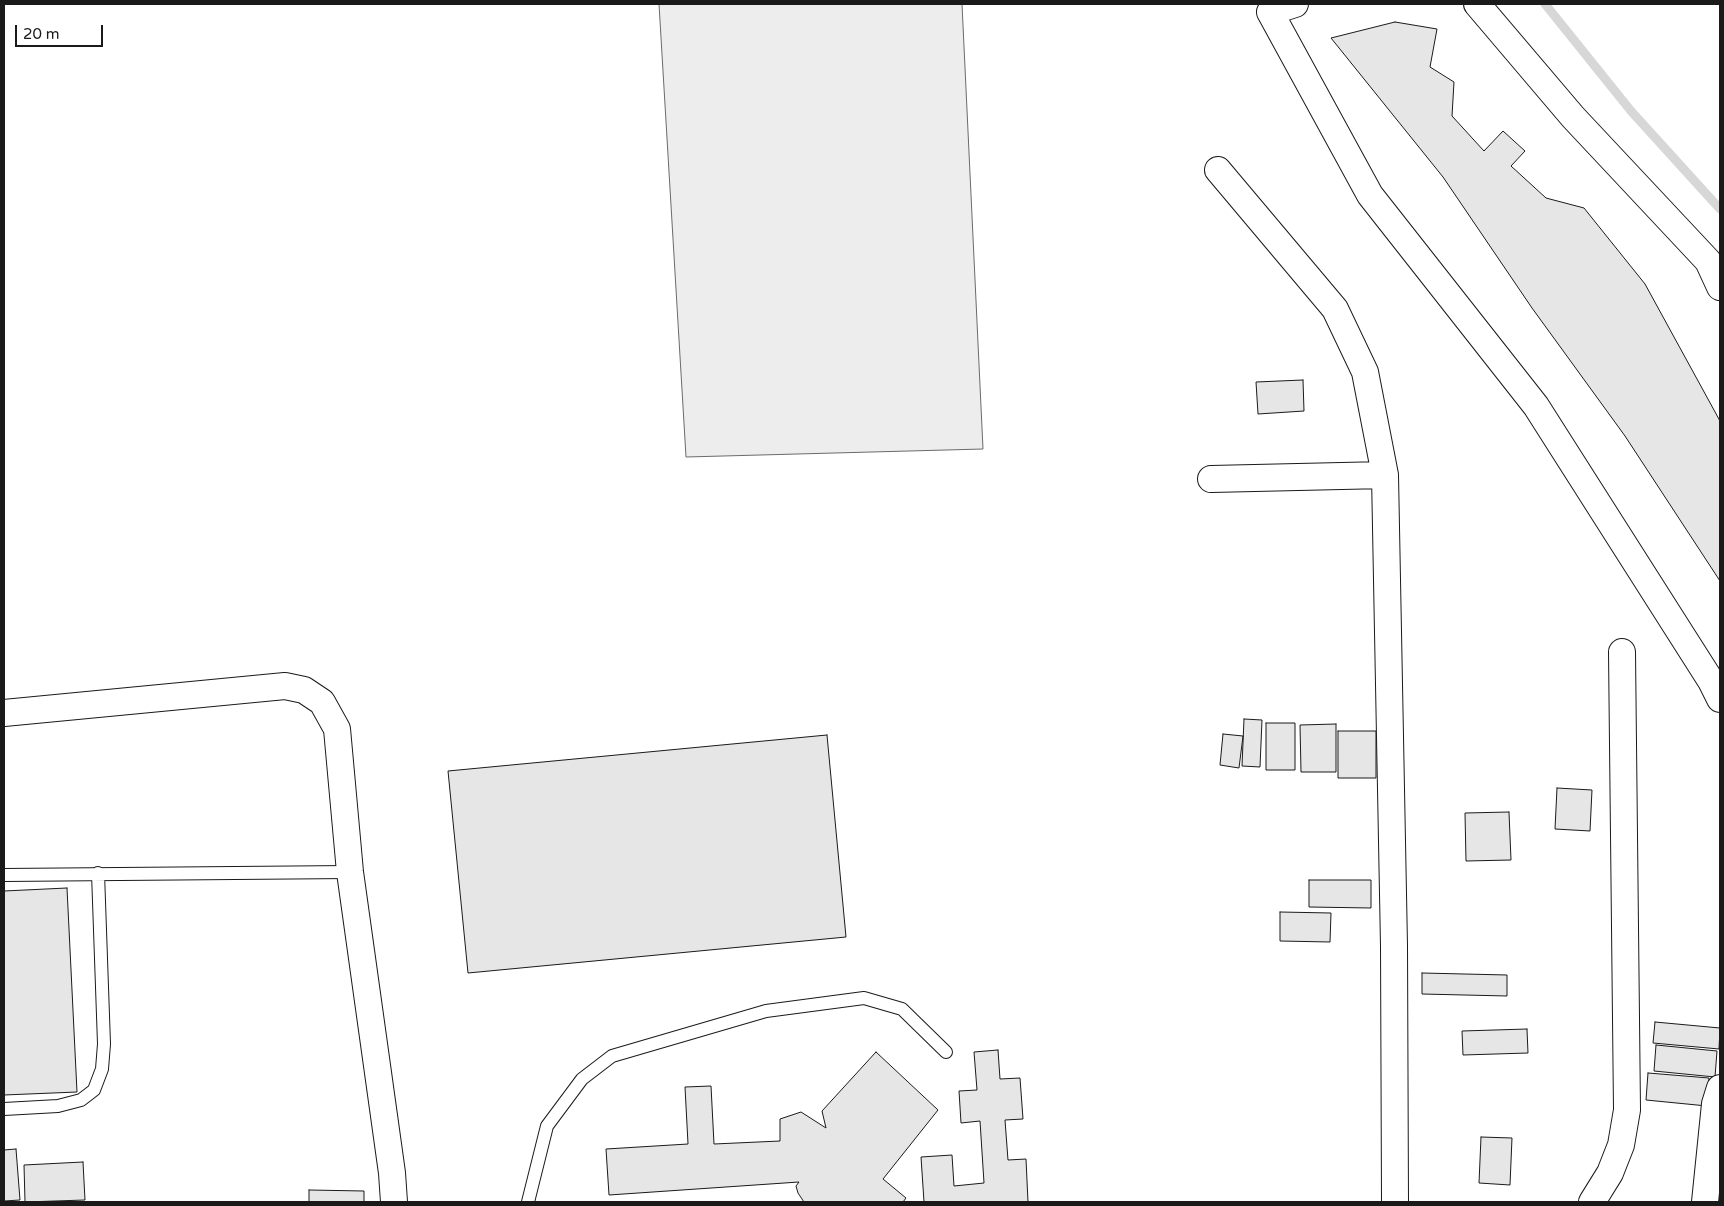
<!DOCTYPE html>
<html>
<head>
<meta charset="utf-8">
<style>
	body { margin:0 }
	#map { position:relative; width:1724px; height:1206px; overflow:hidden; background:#fff; font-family:"Varela Round",sans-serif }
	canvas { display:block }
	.frame { position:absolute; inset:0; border:5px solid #1a1a1a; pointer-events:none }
	.scale { position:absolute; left:15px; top:25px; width:88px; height:22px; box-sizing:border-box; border:2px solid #1a1a1a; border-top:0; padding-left:6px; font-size:15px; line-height:18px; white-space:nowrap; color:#1a1a1a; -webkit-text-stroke:4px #fff; paint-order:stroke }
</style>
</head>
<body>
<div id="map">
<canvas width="1724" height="1206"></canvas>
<div class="frame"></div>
<div class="scale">20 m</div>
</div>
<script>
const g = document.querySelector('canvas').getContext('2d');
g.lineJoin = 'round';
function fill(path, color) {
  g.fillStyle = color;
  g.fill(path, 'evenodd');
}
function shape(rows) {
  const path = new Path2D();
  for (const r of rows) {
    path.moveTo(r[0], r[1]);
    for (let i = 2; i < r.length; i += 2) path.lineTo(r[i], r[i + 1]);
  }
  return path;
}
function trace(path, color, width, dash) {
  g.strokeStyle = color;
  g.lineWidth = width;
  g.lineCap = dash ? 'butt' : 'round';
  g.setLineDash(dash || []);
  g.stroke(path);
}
const green = shape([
	[659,4,962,4,983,449,686,457,659,4]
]);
const stream = shape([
	[1545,4,1631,111,1720,209]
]);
const building = shape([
	[1395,22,1437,29,1430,67,1454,82,1452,116,1484,151,1503,131,1525,151,1511,166,1546,198,1584,208,1645,284,1720,421,1720,581,1625,436,1532,308,1443,177,1331,38,1395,22],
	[1303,380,1304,411,1258,414,1256,382,1303,380],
	[1244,719,1262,720,1260,767,1242,766,1244,719],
	[1266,723,1295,723,1295,770,1266,770,1266,723],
	[1336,724,1336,772,1301,772,1300,725,1336,724],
	[1338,731,1376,731,1376,778,1338,778,1338,731],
	[1223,734,1243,736,1239,768,1220,765,1223,734],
	[827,735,846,937,468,973,448,771,827,735],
	[1557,788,1592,790,1590,831,1555,829,1557,788],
	[1509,812,1511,860,1466,861,1465,813,1509,812],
	[1309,880,1371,880,1371,908,1309,907,1309,880],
	[67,888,77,1092,4,1095,4,891,67,888],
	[1280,912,1331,913,1330,942,1280,941,1280,912],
	[1422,973,1507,975,1507,996,1422,994,1422,973],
	[1655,1022,1720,1028,1719,1049,1653,1043,1655,1022],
	[1527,1029,1528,1053,1463,1055,1462,1031,1527,1029],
	[1656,1045,1717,1051,1715,1077,1654,1071,1656,1045],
	[998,1050,1000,1079,1020,1078,1023,1119,1005,1120,1008,1160,1026,1159,1028,1202,924,1202,921,1157,952,1155,954,1186,984,1183,980,1121,961,1123,959,1091,977,1090,974,1052,998,1050],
	[876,1052,938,1110,883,1179,906,1198,903,1202,804,1202,798,1193,796,1186,799,1182,609,1195,606,1149,688,1144,685,1087,711,1086,714,1144,780,1141,780,1119,801,1112,826,1128,822,1111,876,1052],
	[1648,1073,1709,1078,1707,1106,1646,1100,1648,1073],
	[1481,1137,1512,1138,1510,1185,1479,1183,1481,1137],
	[16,1149,20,1200,4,1201,4,1150,16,1149],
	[83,1162,85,1200,25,1202,24,1165,83,1162],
	[309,1190,364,1191,364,1202,309,1202,309,1190]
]);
const service = shape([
	[4,875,350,872],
	[4,1109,58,1106,81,1100,94,1090,102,1069,104,1044,98,873],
	[528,1202,547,1126,582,1079,612,1056,766,1011,864,998,902,1009,946,1052]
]);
const minor = shape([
	[1295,4,1270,12,1370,195,1536,406,1711,681,1720,699],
	[1477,4,1573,117,1708,261,1720,287],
	[1218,170,1335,309,1365,372,1385,475,1394,946,1395,1202],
	[1211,479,1385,475],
	[4,713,285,686,304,690,322,702,337,729,350,872,392,1173,394,1202],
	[1592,1202,1610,1173,1621,1145,1627,1110,1622,652],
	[1705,1202,1715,1104,1720,1088]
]);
fill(green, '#ededed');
trace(green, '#6a6a6a', 1);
trace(stream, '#d7d7d7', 9);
fill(building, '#e6e6e6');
trace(building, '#1a1a1a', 1);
trace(service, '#1a1a1a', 14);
trace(minor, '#1a1a1a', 28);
trace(service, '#fff', 12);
trace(minor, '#fff', 26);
</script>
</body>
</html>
